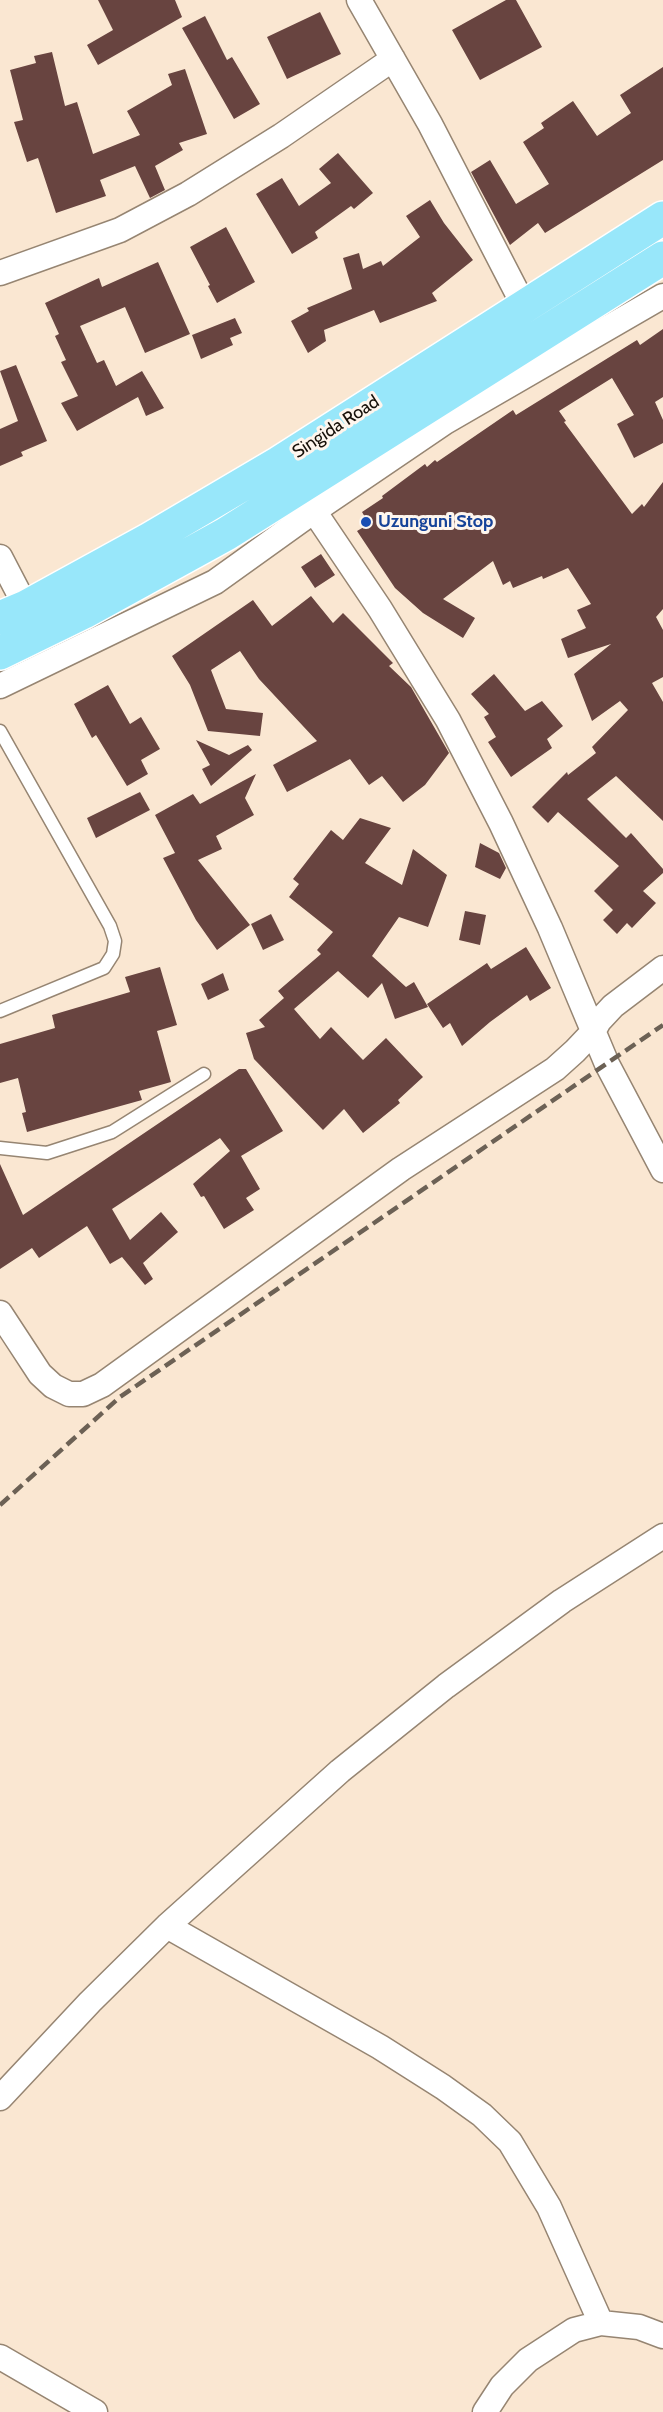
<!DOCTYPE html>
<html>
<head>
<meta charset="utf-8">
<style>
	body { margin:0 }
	canvas { display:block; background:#fae7d2 }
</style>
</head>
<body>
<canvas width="663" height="2412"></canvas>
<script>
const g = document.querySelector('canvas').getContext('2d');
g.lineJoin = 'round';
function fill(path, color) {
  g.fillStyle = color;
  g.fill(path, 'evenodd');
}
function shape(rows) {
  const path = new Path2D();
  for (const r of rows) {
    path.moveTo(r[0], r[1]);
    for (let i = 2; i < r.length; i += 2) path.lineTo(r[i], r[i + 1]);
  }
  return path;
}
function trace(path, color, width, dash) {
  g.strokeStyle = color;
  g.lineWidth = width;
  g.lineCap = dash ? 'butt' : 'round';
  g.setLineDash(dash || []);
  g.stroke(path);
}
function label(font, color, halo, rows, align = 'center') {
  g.font = font + ' Cabin,sans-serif';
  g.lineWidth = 6;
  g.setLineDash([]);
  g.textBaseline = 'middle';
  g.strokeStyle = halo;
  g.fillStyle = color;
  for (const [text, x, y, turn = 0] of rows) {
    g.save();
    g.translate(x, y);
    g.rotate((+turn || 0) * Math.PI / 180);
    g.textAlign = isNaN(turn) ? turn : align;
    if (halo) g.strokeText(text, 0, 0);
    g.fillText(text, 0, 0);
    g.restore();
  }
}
const building = shape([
	[98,0,175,0,182,17,98,65,87,45,113,30],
	[506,0,516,0,542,47,480,80,452,30],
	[320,12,341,54,287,79,267,37],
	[205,16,227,60,232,57,260,104,234,119,182,28],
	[52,52,65,106,77,102,93,154,140,135,127,111,172,85,168,74,185,69,207,134,179,143,183,150,155,166,165,190,150,198,135,166,100,180,106,196,56,213,38,158,27,162,14,122,23,120,10,70,36,63,34,56],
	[663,67,663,160,545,233,538,223,510,245,471,172,490,160,516,204,549,184,523,142,544,128,541,123,573,101,597,136,631,113,620,95],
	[338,153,373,193,354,209,351,206,315,232,318,238,292,254,256,194,282,178,299,206,331,183,319,169],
	[430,200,444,223,473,260,432,293,437,301,380,323,374,310,324,330,326,341,308,353,291,321,309,311,307,308,352,289,343,258,359,253,363,269,381,261,383,266,420,237,406,216],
	[226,227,255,282,217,303,208,286,210,285,190,247],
	[158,262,190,334,145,353,125,307,80,326,97,363,104,360,116,386,142,371,164,408,146,416,138,397,77,431,61,403,78,396,61,362,66,360,55,336,59,334,45,303,99,278,102,287],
	[235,318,242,333,230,338,233,345,201,359,192,335],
	[663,329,663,397,655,402,663,420,663,443,634,458,617,424,634,415,612,378,559,411,566,421,564,422,632,514,642,504,644,507,663,482,663,609,656,617,663,630,663,677,652,683,663,702,663,821,616,776,587,799,626,838,631,833,663,869,663,873,643,891,656,903,632,928,627,923,617,934,603,920,613,910,594,891,619,866,558,812,548,823,532,807,567,772,568,775,596,753,592,747,628,710,620,701,592,721,574,674,611,644,568,658,561,639,586,628,577,610,591,604,568,568,543,579,542,576,513,588,510,581,503,585,493,561,443,599,475,618,463,638,423,613,395,588,357,531,369,524,362,512,383,498,382,496,425,464,427,467,435,460,437,462,513,410,516,415,637,340,640,345],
	[16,365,47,441,21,452,23,456,0,466,0,429,18,421,0,371],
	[321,554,335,575,315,588,301,567],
	[311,596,333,623,343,613,393,663,389,666,411,687,449,753,425,785,403,802,382,776,369,785,350,759,287,792,273,765,317,741,259,679,240,651,211,670,226,709,263,713,260,736,208,731,190,685,172,656,253,600,272,626],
	[494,674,525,711,542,701,563,726,547,739,552,748,511,777,488,742,496,737,484,717,489,714,471,694],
	[108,685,130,724,141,717,160,749,141,760,148,774,127,786,96,735,92,738,74,704],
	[196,740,229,755,248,745,252,750,211,786,202,769,210,765],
	[256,774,245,798,254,815,216,836,222,849,198,860,250,925,217,950,196,920,163,858,175,853,155,815,193,794,200,804],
	[140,792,150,810,96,838,87,818],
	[360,818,391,828,365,863,402,885,413,849,447,875,428,927,399,917,372,956,406,987,414,982,428,1007,395,1019,382,983,368,998,338,971,294,1009,320,1039,331,1027,363,1060,386,1038,423,1077,398,1100,400,1103,363,1133,344,1109,323,1130,254,1059,246,1033,265,1027,259,1020,284,998,278,991,321,954,317,950,333,932,289,897,299,884,293,879,331,830,343,840],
	[480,843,499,853,506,868,500,879,475,867],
	[465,911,486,915,480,945,459,940],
	[271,914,284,940,263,950,251,924],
	[526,947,551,988,530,1001,527,995,490,1022,462,1046,450,1023,443,1028,427,1004,487,963,491,969],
	[160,967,177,1025,157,1031,171,1082,139,1091,142,1100,27,1132,22,1113,26,1112,18,1078,0,1083,0,1044,55,1028,52,1015,130,992,125,977],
	[223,973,229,990,208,1000,201,984],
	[239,1069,246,1069,283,1131,241,1156,260,1189,246,1198,254,1210,224,1229,204,1196,201,1197,193,1184,230,1151,220,1138,112,1209,130,1240,161,1212,178,1232,143,1263,153,1279,145,1285,122,1257,110,1264,87,1226,39,1258,32,1248,0,1269,0,1164,23,1215]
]);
const service = shape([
	[0,731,110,926,115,941,113,954,104,968,0,1011],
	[0,1148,47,1153,112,1132,204,1074]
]);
const minor = shape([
	[359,0,430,124,524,306],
	[0,273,120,230,188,194,281,136,393,59],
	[314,511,380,609,448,720,501,823,550,928,607,1064,663,1170],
	[0,557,26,607],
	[0,686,215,582,314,511,445,422,663,296],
	[0,1313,40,1374,53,1386,69,1394,83,1394,102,1385,401,1169,555,1069,575,1051,593,1032,599,1021,613,1006,663,968],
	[167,1926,380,2047,443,2087,482,2115,510,2142,549,2207,601,2323],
	[0,2098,90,2002,167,1926,340,1771,446,1686,562,1601,663,1536],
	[0,2357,95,2412],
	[485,2412,502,2386,528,2360,574,2330,601,2323,639,2327,663,2336]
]);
const trunk = shape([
	[0,618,26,607,150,539,279,463,663,218],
	[0,653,84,612,226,534,663,258]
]);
const rail = shape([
	[0,1505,120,1397,663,1025]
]);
const markers = [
	[366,522,6,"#1a4fb4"]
];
const streetNames = [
	["Singida Road",336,427,-33]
];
const transitNames = [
	["Uzunguni Stop",378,522]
];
fill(building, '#684440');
trace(service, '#968572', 15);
trace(minor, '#968572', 27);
trace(trunk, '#fff', 36);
trace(service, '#fff', 12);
trace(minor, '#fff', 24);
trace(trunk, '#98e7fa', 33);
trace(rail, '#6c6155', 4.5, [12, 6]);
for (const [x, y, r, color] of markers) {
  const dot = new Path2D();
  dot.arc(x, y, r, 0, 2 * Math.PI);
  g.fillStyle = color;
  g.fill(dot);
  trace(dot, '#fef6ee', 2);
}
label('18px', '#150f08', '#fef6ee', streetNames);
label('bold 18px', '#164399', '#fef6ee', transitNames, 'left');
</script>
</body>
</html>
